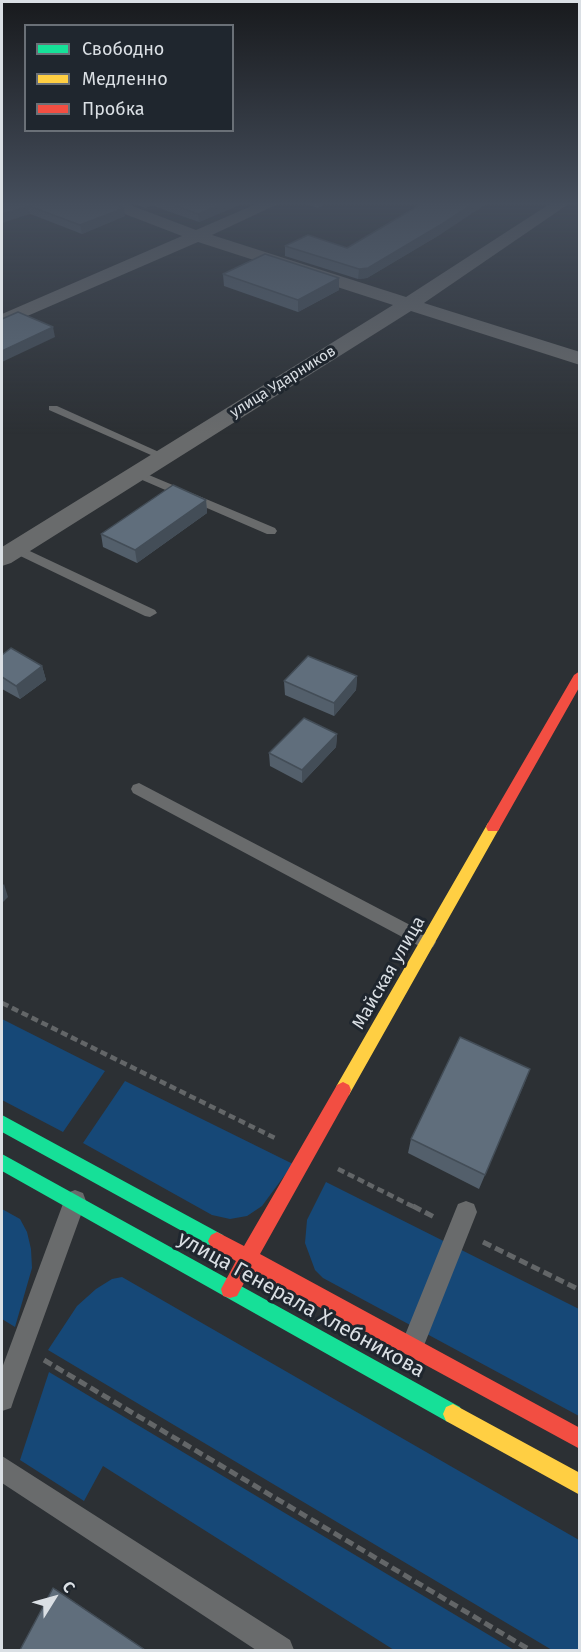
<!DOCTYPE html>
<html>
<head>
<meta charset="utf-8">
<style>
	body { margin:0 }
	#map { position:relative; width:581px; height:1652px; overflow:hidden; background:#2c3034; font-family:"Fira Sans",sans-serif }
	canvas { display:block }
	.frame { position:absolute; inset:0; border:3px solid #dadfe4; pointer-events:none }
	.legend { position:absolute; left:24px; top:24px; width:210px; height:108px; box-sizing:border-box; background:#1f262e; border:2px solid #6a7077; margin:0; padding:8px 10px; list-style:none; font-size:18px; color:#dadfe4 }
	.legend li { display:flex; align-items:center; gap:12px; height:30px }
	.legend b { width:30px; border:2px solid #6a7077 }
	.north { position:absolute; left:24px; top:1568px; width:60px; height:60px; -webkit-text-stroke:4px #1f262e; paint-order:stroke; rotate:53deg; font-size:16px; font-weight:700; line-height:24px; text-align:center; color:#dadfe4 }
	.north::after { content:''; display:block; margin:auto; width:21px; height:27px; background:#dadfe4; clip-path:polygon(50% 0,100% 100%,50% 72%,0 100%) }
</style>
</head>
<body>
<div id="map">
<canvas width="581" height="1652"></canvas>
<div class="frame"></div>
<ul class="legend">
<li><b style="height:8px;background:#16e098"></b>Свободно</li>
<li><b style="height:8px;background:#ffcf43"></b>Медленно</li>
<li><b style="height:8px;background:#f24e42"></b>Пробка</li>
</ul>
<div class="north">С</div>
</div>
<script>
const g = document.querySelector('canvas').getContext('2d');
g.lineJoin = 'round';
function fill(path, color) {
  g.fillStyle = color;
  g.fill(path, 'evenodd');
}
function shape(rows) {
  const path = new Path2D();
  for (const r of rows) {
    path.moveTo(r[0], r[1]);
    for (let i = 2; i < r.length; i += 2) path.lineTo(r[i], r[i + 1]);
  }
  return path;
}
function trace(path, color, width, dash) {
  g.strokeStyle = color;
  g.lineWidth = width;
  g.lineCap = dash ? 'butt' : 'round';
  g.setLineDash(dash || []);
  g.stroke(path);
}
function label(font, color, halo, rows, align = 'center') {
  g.font = font + ' "Fira Sans",sans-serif';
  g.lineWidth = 6;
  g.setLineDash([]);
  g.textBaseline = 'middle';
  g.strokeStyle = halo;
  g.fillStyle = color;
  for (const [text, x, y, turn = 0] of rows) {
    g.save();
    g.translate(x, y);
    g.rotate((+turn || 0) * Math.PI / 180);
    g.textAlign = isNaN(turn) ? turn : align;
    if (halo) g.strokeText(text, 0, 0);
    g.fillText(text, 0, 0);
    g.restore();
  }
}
const green = shape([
	[2,1019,105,1071,63,1132,2,1100],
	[125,1081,293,1164,262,1206,247,1216,230,1219,212,1215,83,1143],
	[326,1182,579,1309,579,1416,323,1278,315,1270,305,1243,307,1220],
	[2,1209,20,1219,27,1232,31,1249,32,1268,15,1327,2,1319],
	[122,1277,579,1540,579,1650,552,1650,48,1350,77,1306,96,1289,112,1279],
	[49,1372,514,1650,394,1650,103,1466,84,1501,20,1460]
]);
const pathFar1 = shape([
	[2,1003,275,1138],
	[338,1169,416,1208]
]);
const path = shape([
	[413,1206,436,1218],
	[483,1242,580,1290],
	[44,1360,530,1650]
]);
const lane = shape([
	[49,406,57,406,170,457,160,459,49,410,49,406],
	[137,470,275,528,277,531,275,534,267,534,133,476,133,472,137,470],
	[17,545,155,610,157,613,150,617,145,616,12,552,12,546,17,545],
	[139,783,433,937,436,942,433,947,427,950,421,947,133,793,131,789,133,785,139,783],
	[75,1190,83,1193,86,1201,14,1399,11,1408,2,1411,2,1368,64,1201,67,1193,75,1190],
	[466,1201,474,1204,477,1212,421,1353,413,1357,405,1353,401,1345,458,1204,466,1201],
	[2,1456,290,1640,294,1650,256,1650,2,1483,2,1456]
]);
const street = shape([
	[102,203,125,203,196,230,258,203,280,203,212,235,406,297,551,203,570,203,424,303,580,352,580,365,411,311,11,563,2,566,2,547,393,305,198,242,2,327,2,314,182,236,104,206,102,203]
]);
const fast = shape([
	[2,1115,223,1235,226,1241,223,1247,217,1250,211,1247,2,1132,2,1115],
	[2,1154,460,1407,463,1414,460,1421,453,1424,446,1421,2,1171,2,1154]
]);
const slow = shape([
	[493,822,498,823,500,827,349,1095,343,1098,337,1095,335,1090,337,1085,488,823,493,822],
	[453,1404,580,1473,580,1495,446,1421,443,1414,446,1407,453,1404]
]);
const jam = shape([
	[580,671,580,686,498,831,488,831,486,827,488,823,574,675,580,671],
	[343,1082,349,1085,351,1090,349,1095,260,1254,580,1428,580,1449,251,1270,237,1296,230,1298,223,1296,221,1289,236,1261,211,1247,208,1241,211,1235,217,1232,244,1246,337,1085,343,1082]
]);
const wall = shape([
	[2,203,111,203,125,216,82,234],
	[132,203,244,203,199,222,153,206,145,208],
	[302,203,327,203,318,208],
	[441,234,367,278,358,279,285,256,285,246,347,248],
	[223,274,339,278,339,290,298,312,224,286],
	[206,500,207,513,137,563,103,547,101,534],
	[2,655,42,666,46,680,20,699,2,689],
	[357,676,356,690,334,716,285,695,284,681],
	[337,734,336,747,302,783,270,766,269,753],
	[530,1069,479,1189,408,1153,411,1139]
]);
const shadedWall = shape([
	[145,203,152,203,153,206,145,208],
	[224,203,244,203,199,222,198,214],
	[318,203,327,203,318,208],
	[474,203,488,203,441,234,367,278,358,279,359,269],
	[29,206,30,214,2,223,2,214],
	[124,208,125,216,82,234,80,225],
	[339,278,339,290,298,312,298,300],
	[53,327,55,337,2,362,2,351],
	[206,500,207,513,137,563,135,550],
	[42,666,46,680,20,699,16,686],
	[357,676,356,690,334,716,334,703],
	[337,734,336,747,302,783,302,770],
	[4,884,8,897,2,903,2,886],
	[530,1069,524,1085,479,1189,485,1175],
	[53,1588,56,1589,146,1650,145,1650]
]);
const building = shape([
	[2,203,111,203,124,208,80,225,29,206,2,214,2,203],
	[168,203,224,203,198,214,168,203],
	[423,203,474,203,442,224,368,268,359,269,285,246,308,235,347,248,423,203],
	[265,254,339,278,298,300,223,274,265,254],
	[18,312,53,327,2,351,2,319,18,312],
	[173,485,206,500,135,550,101,534,173,485],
	[11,648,42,666,16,686,2,677,2,655,11,648],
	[308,656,357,676,334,703,284,681,308,656],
	[304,718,337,734,302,770,269,753,304,718],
	[460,1037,530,1069,485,1175,411,1139,460,1037],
	[53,1588,145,1650,20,1650,53,1588]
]);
const farStreetnames = [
	["улица Ударников",283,382,-32]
];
const streetNames = [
	["Майская улица",389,973,-60]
];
const nearStreetnames = [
	["улица Генерала Хлебникова",301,1305,29]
];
fill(green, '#164877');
trace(pathFar1, '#636668', 4.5, [7, 4]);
trace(path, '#636668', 5, [9, 4.5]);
fill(lane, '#696b6c');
fill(street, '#696b6c');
fill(fast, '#16e098');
fill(slow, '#ffcf43');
fill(jam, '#f24e42');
fill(wall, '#535f6b');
fill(shadedWall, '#434d57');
fill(building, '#606e7c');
trace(building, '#434d57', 1.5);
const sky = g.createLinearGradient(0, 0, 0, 434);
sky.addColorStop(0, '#181a1d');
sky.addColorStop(0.47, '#454e5c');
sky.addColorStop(1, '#454e5c00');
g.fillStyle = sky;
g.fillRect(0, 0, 581, 434);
label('15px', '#dadfe4', '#1f262e', farStreetnames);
label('18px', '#dadfe4', '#1f262e', streetNames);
label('21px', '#dadfe4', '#1f262e', nearStreetnames);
</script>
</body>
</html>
